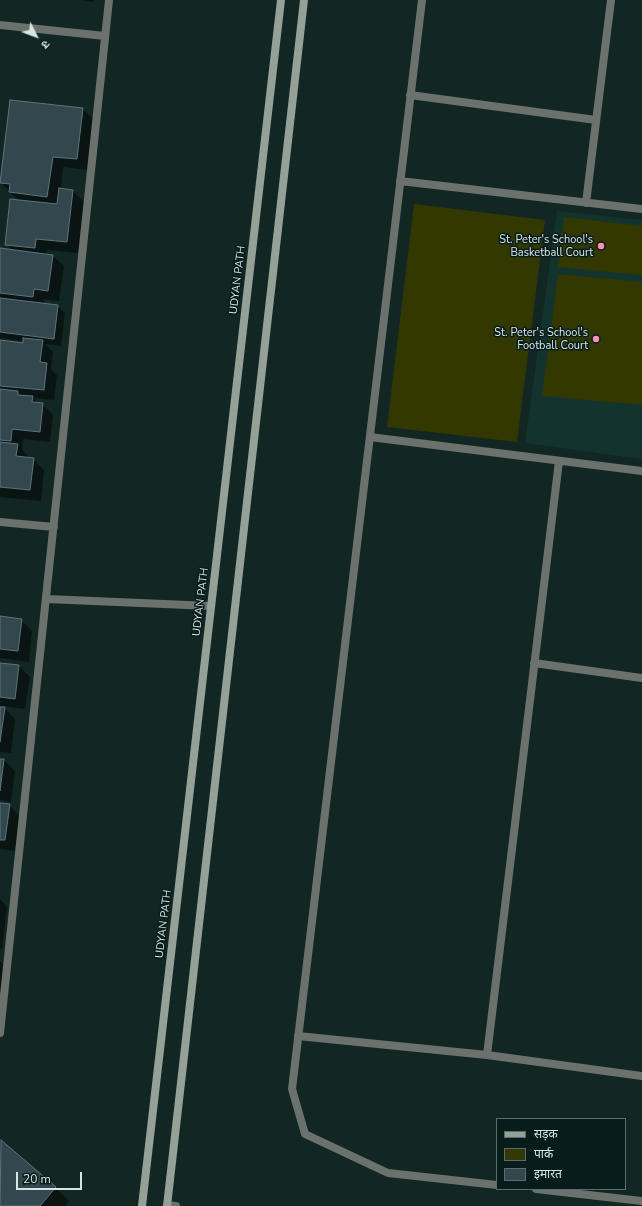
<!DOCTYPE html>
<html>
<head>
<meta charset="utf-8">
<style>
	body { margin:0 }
	#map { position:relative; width:642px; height:1206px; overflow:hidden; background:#122724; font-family:"Nunito Sans","Noto Sans Devanagari",sans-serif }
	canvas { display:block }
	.legend { position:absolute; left:496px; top:1118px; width:130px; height:72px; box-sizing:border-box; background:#081d1b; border:1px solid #5b6d6b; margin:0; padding:5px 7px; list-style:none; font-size:12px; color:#d8e5e3 }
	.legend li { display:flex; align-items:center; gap:8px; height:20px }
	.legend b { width:20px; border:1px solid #5b6d6b }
	.north { position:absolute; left:16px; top:16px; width:40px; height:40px; -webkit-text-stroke:3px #081d1b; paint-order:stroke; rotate:132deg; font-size:11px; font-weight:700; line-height:16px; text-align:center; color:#d8e5e3 }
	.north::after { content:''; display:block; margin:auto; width:14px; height:18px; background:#d8e5e3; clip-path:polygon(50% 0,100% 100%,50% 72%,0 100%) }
	.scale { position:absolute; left:16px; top:1172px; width:66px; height:18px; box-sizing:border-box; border:2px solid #d8e5e3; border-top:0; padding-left:5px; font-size:12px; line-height:14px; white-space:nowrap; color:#d8e5e3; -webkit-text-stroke:3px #081d1b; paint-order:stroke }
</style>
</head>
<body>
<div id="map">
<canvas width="642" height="1206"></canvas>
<ul class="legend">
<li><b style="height:5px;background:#95a097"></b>सड़क</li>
<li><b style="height:11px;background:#323800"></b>पार्क</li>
<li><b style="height:11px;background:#33484e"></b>इमारत</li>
</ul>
<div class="north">उ</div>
<div class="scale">20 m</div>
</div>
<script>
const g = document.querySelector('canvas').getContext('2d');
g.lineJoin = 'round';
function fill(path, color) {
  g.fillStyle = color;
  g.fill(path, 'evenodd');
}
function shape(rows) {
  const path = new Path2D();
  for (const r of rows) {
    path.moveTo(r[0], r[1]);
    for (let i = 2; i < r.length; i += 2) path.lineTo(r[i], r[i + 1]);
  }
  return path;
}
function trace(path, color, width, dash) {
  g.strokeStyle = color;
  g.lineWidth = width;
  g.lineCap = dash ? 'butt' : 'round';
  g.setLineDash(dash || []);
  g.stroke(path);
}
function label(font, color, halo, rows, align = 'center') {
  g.font = font + ' "Nunito Sans",sans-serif';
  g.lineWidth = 3;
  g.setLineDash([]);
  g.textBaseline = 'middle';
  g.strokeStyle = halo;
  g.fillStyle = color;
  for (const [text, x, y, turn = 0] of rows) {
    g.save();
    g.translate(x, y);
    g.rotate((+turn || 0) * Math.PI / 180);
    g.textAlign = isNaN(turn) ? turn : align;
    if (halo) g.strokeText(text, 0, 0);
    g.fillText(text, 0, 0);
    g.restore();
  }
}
const built = shape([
	[557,211,642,220,642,459,525,443]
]);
const green = shape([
	[414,204,545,220,517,442,387,427],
	[564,217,642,226,642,275,558,267],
	[558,274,642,282,642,405,542,396]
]);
const shadow = shape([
	[81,0,94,0,94,2],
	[83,109,94,120,87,170,63,167,61,190,73,191,84,202,78,253,47,250,46,255,53,256,64,266,59,301,44,299,44,304,57,306,65,313,61,346,45,344,53,352,51,369,57,375,54,400,33,398,39,404,42,404,53,415,50,442,23,439,22,449,28,456,28,459,33,459,44,470,41,501,0,497,0,341,23,344,24,341,0,338,0,249,12,251,6,244,19,201,1,183],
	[0,617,21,620,32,631,29,662,0,658],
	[0,664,19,666,30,677,25,709,2,706,15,719,11,753,0,752],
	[0,760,4,760,15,771,11,802,0,800],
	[0,804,9,805,20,816,15,851,0,849],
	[0,899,7,907,2,949,0,948],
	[0,961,4,965,0,999],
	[1,1141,55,1187,69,1201,65,1206,0,1206]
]);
const building = shape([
	[10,100,83,108,77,159,53,157,47,197,9,192,10,184,0,183,10,100],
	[59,188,73,190,67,242,36,239,35,248,5,245,10,199,57,204,59,188],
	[0,248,53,255,48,291,34,289,33,297,0,293,0,248],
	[0,298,58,305,54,339,0,332,0,298],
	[23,338,43,340,40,362,47,363,44,390,0,386,0,340,23,343,23,338],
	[0,389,18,391,18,395,33,396,32,402,43,403,40,432,12,429,11,441,0,440,0,389],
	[0,442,18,444,16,456,34,458,30,490,0,487,0,442],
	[0,616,22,619,18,651,0,649,0,616],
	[0,663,19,665,15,699,0,697,0,663],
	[0,707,5,707,0,742,0,707],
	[0,759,4,759,0,791,0,759],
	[0,803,10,804,5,840,0,840,0,803],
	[1,1140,56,1187,40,1206,0,1206,1,1140]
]);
const minor = shape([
	[422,0,292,1089,305,1134,388,1173,497,1185],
	[0,25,105,36],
	[410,95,596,120],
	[400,181,642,209],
	[586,203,611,0],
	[370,437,642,471],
	[0,522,54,527],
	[46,599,211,606],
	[534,663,642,678],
	[0,1033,109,0],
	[298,1036,487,1055,642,1076],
	[487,1055,559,461],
	[536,1189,642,1201],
	[167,1205,176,1206]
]);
const secondary = shape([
	[142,1206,281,0],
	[167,1206,304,0]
]);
const markers = [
	[601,246,4,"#ff8eb9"],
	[596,339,4,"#ff8eb9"]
];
const poiNames = [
	["St. Peter's School's",593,240],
	["Basketball Court",593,253],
	["St. Peter's School's",588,333],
	["Football Court",588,346]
];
const streetNames = [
	["UDYAN PATH",238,280,-83],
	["UDYAN PATH",201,602,-83],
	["UDYAN PATH",164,924,-83]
];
fill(built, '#13332f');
fill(green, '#323800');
fill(shadow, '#0007');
fill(building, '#33484e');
trace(building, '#5e747b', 1);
trace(minor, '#6b726d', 8);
trace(secondary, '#95a097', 8);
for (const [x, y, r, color] of markers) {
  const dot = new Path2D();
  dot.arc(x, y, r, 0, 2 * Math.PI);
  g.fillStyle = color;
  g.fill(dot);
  trace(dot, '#081d1b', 1.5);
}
label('11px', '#d8e5e3', '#081d1b', poiNames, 'right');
label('11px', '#d8e5e3', '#081d1b', streetNames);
</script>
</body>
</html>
